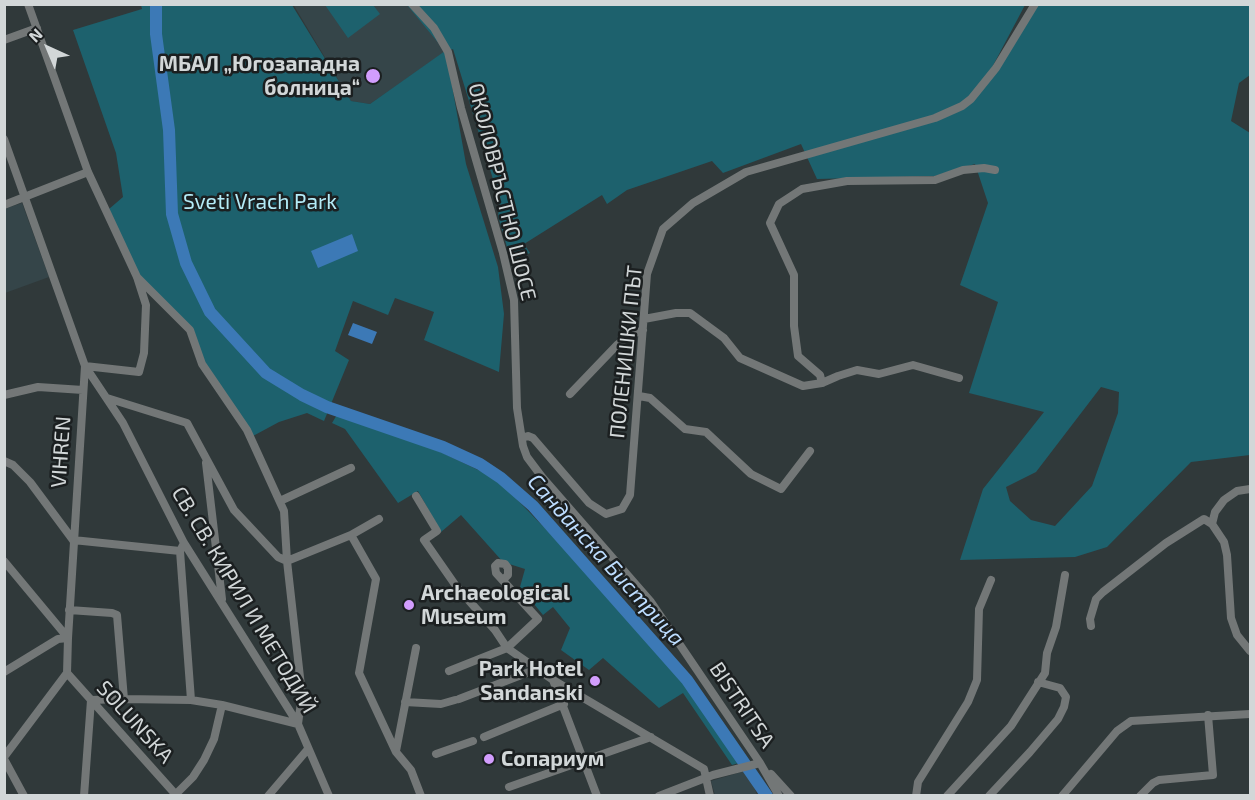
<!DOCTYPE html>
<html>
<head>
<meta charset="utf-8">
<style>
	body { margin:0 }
	#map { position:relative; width:1255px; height:800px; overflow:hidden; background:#30393a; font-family:"Exo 2",sans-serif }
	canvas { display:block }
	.frame { position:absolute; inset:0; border:6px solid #d2d7d8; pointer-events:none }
	.north { position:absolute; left:18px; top:18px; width:60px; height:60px; -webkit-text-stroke:4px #1b1f20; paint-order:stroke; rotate:316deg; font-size:16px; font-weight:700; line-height:24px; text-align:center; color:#d2d7d8 }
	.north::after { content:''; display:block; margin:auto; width:21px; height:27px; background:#d2d7d8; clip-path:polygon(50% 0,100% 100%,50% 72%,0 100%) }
</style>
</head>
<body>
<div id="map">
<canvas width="1255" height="800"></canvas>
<div class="frame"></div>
<div class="north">N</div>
</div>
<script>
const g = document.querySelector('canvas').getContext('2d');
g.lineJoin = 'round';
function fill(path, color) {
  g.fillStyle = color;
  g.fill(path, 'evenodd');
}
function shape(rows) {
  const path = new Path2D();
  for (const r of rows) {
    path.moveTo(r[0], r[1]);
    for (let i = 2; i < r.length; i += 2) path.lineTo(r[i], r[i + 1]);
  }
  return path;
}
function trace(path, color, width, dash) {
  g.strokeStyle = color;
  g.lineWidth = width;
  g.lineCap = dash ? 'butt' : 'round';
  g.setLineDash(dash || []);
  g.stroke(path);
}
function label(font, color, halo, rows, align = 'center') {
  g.font = font + ' "Exo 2",sans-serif';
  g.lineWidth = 5;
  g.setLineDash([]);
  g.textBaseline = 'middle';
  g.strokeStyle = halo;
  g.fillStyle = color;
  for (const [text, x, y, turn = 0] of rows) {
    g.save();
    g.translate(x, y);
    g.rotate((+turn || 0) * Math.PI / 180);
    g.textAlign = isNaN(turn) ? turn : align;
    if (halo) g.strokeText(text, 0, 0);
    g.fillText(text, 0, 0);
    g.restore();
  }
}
const built = shape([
	[293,4,407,5,427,25,446,51,370,104,351,101],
	[22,203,49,277,5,293,4,209],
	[748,770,757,795,715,795,711,781]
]);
const green = shape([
	[141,5,292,5,351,101,370,104,445,51,407,5,1025,5,988,75,1035,5,1250,5,1250,75,1239,83,1231,121,1250,133,1250,213,1249,216,1250,215,1250,455,1191,462,1107,547,1075,557,960,560,983,489,1044,412,969,393,998,302,960,285,988,203,975,164,935,176,817,179,801,144,723,173,712,161,627,190,607,204,602,195,524,244,530,253,511,261,498,216,500,202,453,49,446,52,466,164,498,267,504,314,499,372,424,340,434,312,395,298,388,315,353,301,335,351,349,360,324,421,307,413,279,422,253,436,204,366,191,328,138,274,109,209,123,197,116,153,73,30,142,9],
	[1101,387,1119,392,1118,413,1092,486,1055,526,1031,520,1010,501,1006,487,1036,472],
	[325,5,373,5,380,14,348,38],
	[338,413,407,436,497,479,602,587,689,689,742,762,732,765,683,693,659,708,603,658,589,670,561,650,570,628,553,607,543,615,520,587,525,569,503,562,461,515,441,532,418,491,398,503,345,429,332,423]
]);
const water = shape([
	[352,234,358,251,318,268,311,251],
	[353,323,377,332,372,344,348,335]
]);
const river = shape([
	[156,4,156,34,169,130,172,214,186,263,210,312,266,373,302,395,327,407,443,447,480,464,501,478,533,506,687,680,767,796]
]);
const minor = shape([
	[28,4,88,172,137,277,146,305,144,353,139,372,85,366],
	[412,4,434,28,448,52,461,108,503,253,514,300,517,408,523,446,527,457,542,477,651,602,760,763,779,796],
	[4,40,37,28],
	[4,139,85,366,123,423,184,543,298,724,329,796],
	[4,205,88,172],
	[644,319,676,313,690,313,724,338,740,358,803,386,822,383,820,375,798,356,794,326,794,275,770,223,779,204,802,189,847,181,935,180,963,170,984,168,995,170],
	[822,383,838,376,857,370,879,374,913,365,959,378],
	[570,394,617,345,630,335,643,330],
	[4,395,38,387,83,390],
	[639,396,650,398,685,429,706,432,751,474,781,489,810,451],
	[107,398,187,423,234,510,278,557,287,561,351,535,379,519],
	[522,438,528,436,533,438,589,503,606,514,622,509,630,495,647,274,663,229,693,203,746,172,935,118,962,106,971,99,996,68,1035,4],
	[4,461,13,465,30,482,73,540],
	[206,463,222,599],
	[416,496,437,531,424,540,456,586,495,630,507,648,553,680,704,769,710,796],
	[280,501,351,468],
	[1212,524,1215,512,1224,500,1237,491,1250,489],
	[351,535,376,579,359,673,396,752,411,770,421,796],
	[73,540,180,551],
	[184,543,180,551,191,700],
	[4,561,68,638,85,366],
	[69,610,112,613,117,615,124,699],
	[1091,626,1090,619,1096,599,1103,592,1166,543,1204,519,1212,524,1224,542,1227,555,1231,618,1237,635,1250,651],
	[449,671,507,648,538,619,496,573,495,566,498,563,505,564,508,568,508,575,503,580],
	[4,672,58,639,68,638,67,673],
	[67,673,177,796],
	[553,680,597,796],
	[459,699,537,669],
	[405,702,441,704,455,700],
	[484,737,564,704],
	[396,751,416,648],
	[436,754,473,741],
	[4,757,67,673],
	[4,759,24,796],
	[771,774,791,796],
	[509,787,651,737],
	[176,794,193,777,204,760,214,739,222,705],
	[84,796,91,700,124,699,191,700,222,705,298,724,302,695,287,561,284,511,247,430,202,364,190,330,137,277],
	[268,796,308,749],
	[659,796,713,775,760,763],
	[916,796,918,782,968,702,977,680,979,609,991,580],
	[947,796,1011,726,1045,673,1047,653,1056,627,1065,575],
	[989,796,1030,752,1058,719,1064,707,1066,697,1060,688,1038,682],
	[1062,796,1117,731,1131,721,1250,714],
	[1140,796,1153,783,1159,780,1213,775,1208,715]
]);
const markers = [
	[373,76,8,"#d29dfd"],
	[409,605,6,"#d29dfd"],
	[595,681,6,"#d29dfd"],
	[489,759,6,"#d29dfd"]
];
const poiNames = [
	["МБАЛ „Югозападна",360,64],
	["болница“",360,88],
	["Archaeological",421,593,"left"],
	["Museum",421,617,"left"],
	["Park Hotel",583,669],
	["Sandanski",583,693],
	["Сопариум",501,759,"left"]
];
const streetNames = [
	["ОКОЛОВРЪСТНО ШОСЕ",502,192,76],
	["ПОЛЕНИШКИ ПЪТ",626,352,-84],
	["VIHREN",61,452,-86],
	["СВ. СВ. КИРИЛ И МЕТОДИЙ",244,600,59],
	["BISTRITSA",742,705,56],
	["SOLUNSKA",135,722,48]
];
const parkNames = [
	["Sveti Vrach Park",260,202]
];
const waterNames = [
	["Санданска Бистрица",606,560,48]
];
fill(built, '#354549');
fill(green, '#1d616d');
fill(water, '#3c79b6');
trace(river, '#3c79b6', 12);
trace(minor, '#737777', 8);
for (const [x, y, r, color] of markers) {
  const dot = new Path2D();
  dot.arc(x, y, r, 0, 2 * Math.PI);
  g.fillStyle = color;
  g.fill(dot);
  trace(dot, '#1b1f20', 2);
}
label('bold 21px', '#d2d7d8', '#1b1f20', poiNames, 'right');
label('21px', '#d2d7d8', '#1b1f20', streetNames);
label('21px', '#b4ebf7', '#1b1f20', parkNames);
label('italic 22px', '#bdddff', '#1b1f20', waterNames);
</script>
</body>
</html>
